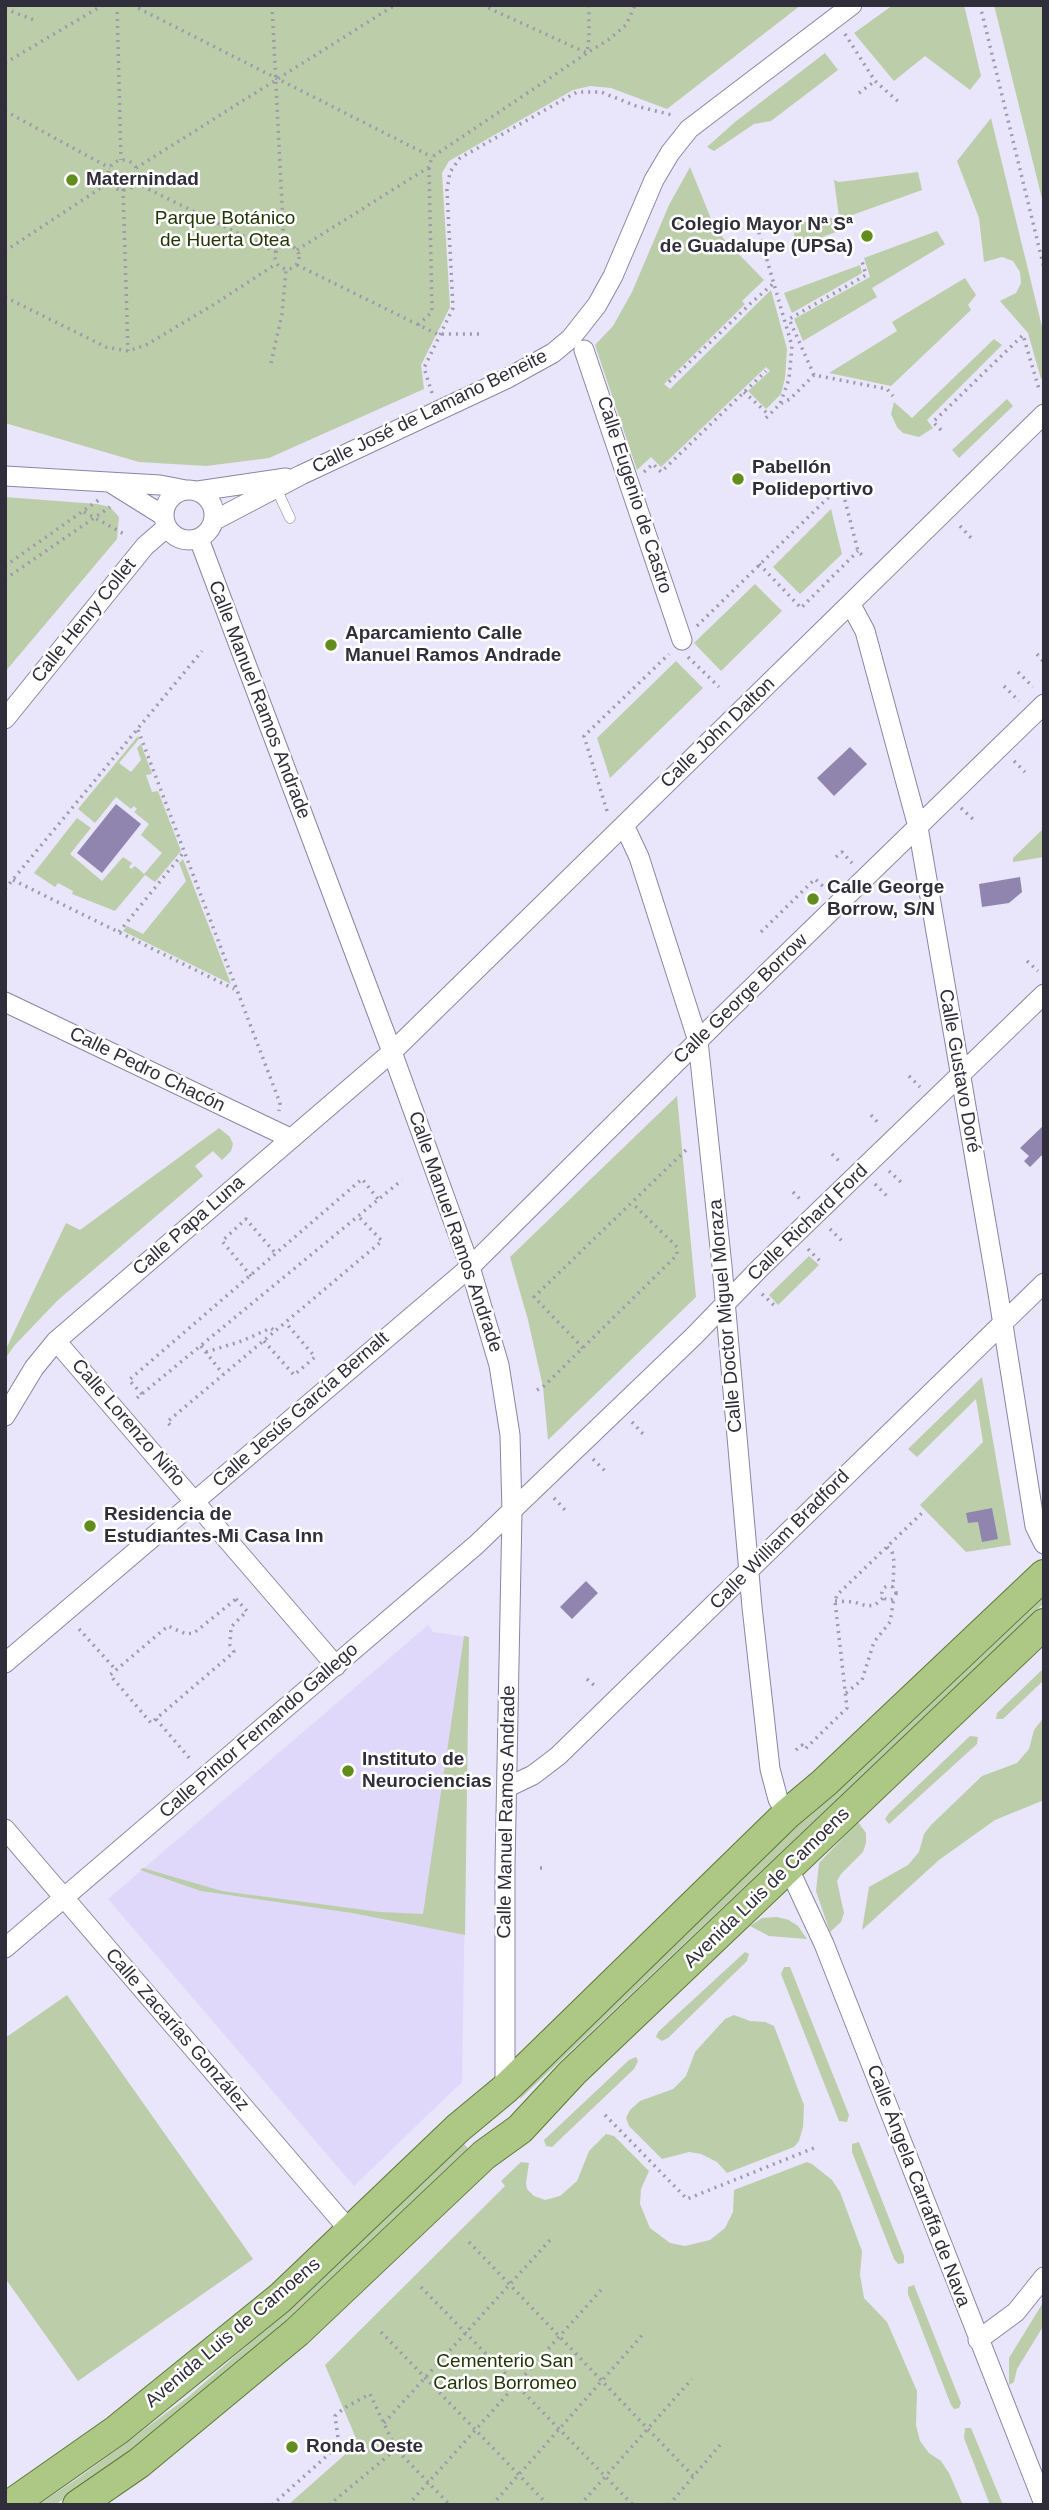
<!DOCTYPE html>
<html>
<head>
<meta charset="utf-8">
<style>
	body { margin:0 }
	#map { position:relative; width:1049px; height:2510px; overflow:hidden; background:#e9e5fa; font-family:Arial,sans-serif }
	canvas { display:block }
	.frame { position:absolute; inset:0; border:7px solid #312e3b; pointer-events:none }
</style>
</head>
<body>
<div id="map">
<canvas width="1049" height="2510"></canvas>
<div class="frame"></div>
</div>
<script>
const g = document.querySelector('canvas').getContext('2d');
g.lineJoin = 'round';
function fill(path, color) {
  g.fillStyle = color;
  g.fill(path, 'evenodd');
}
function shape(rows) {
  const path = new Path2D();
  for (const r of rows) {
    if (r.length === 3) {
      path.moveTo(r[0] + r[2], r[1]);
      path.arc(r[0], r[1], r[2], 0, 2 * Math.PI);
      continue;
    }
    path.moveTo(r[0], r[1]);
    for (let i = 2; i < r.length; i += 2) path.lineTo(r[i], r[i + 1]);
  }
  return path;
}
function trace(path, color, width, dash) {
  g.strokeStyle = color;
  g.lineWidth = width;
  g.lineCap = dash ? 'butt' : 'round';
  g.setLineDash(dash || []);
  g.stroke(path);
}
function label(font, color, halo, rows, align = 'center') {
  g.font = font + ' Arial,sans-serif';
  g.lineWidth = 5;
  g.setLineDash([]);
  g.textBaseline = 'middle';
  g.strokeStyle = halo;
  g.fillStyle = color;
  for (const [text, x, y, turn = 0] of rows) {
    g.save();
    g.translate(x, y);
    g.rotate((+turn || 0) * Math.PI / 180);
    g.textAlign = isNaN(turn) ? turn : align;
    if (halo) g.strokeText(text, 0, 0);
    g.fillText(text, 0, 0);
    g.restore();
  }
}
const built = shape([
	[428,1625,433,1632,469,1637,462,2082,354,2186,108,1899]
]);
const green = shape([
	[5,5,801,5,667,109,611,88,590,86,573,90,449,161,442,173,450,307,421,365,424,389,269,458,206,466,139,462,5,423],
	[893,5,964,5,981,76,970,90,925,56,894,81,854,33],
	[994,5,1044,5,1044,207],
	[825,53,838,70,771,121,754,124,714,151,707,147,735,122],
	[991,118,1044,335,1044,376,1041,379,1028,333,1000,301,1016,293,1021,283,1020,272,1013,261,1002,257,984,262,979,218,957,161],
	[690,167,714,226,724,239,764,280,742,301,745,304,664,384,670,389,771,290,787,349,785,378,781,394,766,409,748,391,770,371,766,367,661,467,651,457,637,470,595,345,613,326,632,292,669,205],
	[918,172,922,190,844,218,847,228,795,247,794,232,799,225,805,222,839,217,834,180,839,182],
	[937,231,945,244,872,288,877,297,803,341,794,319,870,277,864,258],
	[860,265,862,273,792,313,784,293],
	[965,278,976,295,968,305,971,310,891,386,829,373,897,331,892,322],
	[994,339,1002,345,927,420,933,428,919,437,903,433,897,427,891,414,894,402,912,418],
	[1007,399,1013,406,959,458,952,450],
	[5,497,97,504,110,507,119,517,117,539,5,672],
	[831,509,842,554,800,594,773,567],
	[755,584,782,611,721,671,694,643],
	[676,661,703,688,610,778,597,738],
	[138,736,139,739,119,763,131,772,141,760,137,748,141,744,152,774,146,775,152,792,158,791,181,851,155,882,145,875,115,911,72,894,73,891,58,883,55,887,34,873,77,818,91,828,70,854,102,881,123,857,132,863,129,867,131,869,135,866,144,874,162,853,141,835,149,824,134,812,137,809,134,806,131,809,116,797,95,823,78,809],
	[1044,828,1044,857,1013,862,1013,858],
	[183,859,231,984,123,931,127,926,143,934,186,881,179,863],
	[677,1096,696,1297,548,1440,543,1387,528,1320,510,1257],
	[219,1128,230,1137,233,1144,231,1151,222,1160,213,1151,195,1166,203,1176,57,1301,14,1346,5,1359,5,1351,66,1223,80,1230],
	[809,1256,819,1265,778,1305,769,1295],
	[982,1377,1011,1545,966,1552,920,1505,983,1442,976,1399,917,1457,908,1449],
	[1044,1591,1044,1603,520,2099,522,2087],
	[464,1636,469,1637,465,1935,352,1913,201,1891,140,1870,143,1868,222,1891,380,1912,423,1914],
	[1044,1668,1044,1680,1003,1719,996,1719,997,1713],
	[1044,1717,1044,1800,995,1820,939,1860,862,1930,869,1887,908,1865,919,1852,924,1834,931,1825,982,1776,1017,1763,1029,1749,1034,1730],
	[970,1736,978,1737,977,1744,889,1824,885,1819,889,1813],
	[858,1822,866,1833,866,1843,863,1852,841,1874,837,1881,844,1913,841,1922,830,1932,816,1891,819,1863],
	[777,1917,789,1920,798,1926,807,1939,769,1936,750,1926,762,1918],
	[745,1952,749,1954,747,1961,668,2038,662,2041,656,2037,658,2032],
	[784,1967,790,1967,849,2115,847,2122,839,2121,781,1974],
	[67,1995,253,2259,78,2381,5,2278,5,2038],
	[734,2015,750,2021,765,2022,774,2026,804,2105,803,2127,799,2141,794,2147,727,2173,717,2162,701,2154,689,2152,662,2159,629,2126,626,2118,630,2110,640,2101,673,2089,686,2076,695,2052,725,2019],
	[636,2057,638,2061,634,2069,552,2147,546,2146,544,2140,629,2060],
	[606,2134,614,2136,649,2171,641,2189,640,2204,650,2228,670,2243,685,2246,710,2240,725,2228,733,2212,734,2190,807,2162,812,2164,832,2180,840,2192,862,2251,860,2275,864,2298,887,2322,917,2391,916,2425,920,2441,929,2453,941,2461,949,2473,963,2505,288,2505,358,2443,325,2365,505,2186,501,2181,521,2162,529,2163,526,2183,527,2189,534,2196,545,2200,560,2196,577,2181,589,2151],
	[859,2142,904,2256,904,2263,898,2264,894,2259,852,2152,852,2144],
	[464,2144,470,2151,294,2317,139,2446,55,2505,38,2505,81,2476,188,2397,289,2309],
	[914,2285,961,2403,959,2408,954,2409,951,2405,908,2294,908,2287],
	[1044,2301,1044,2325,1017,2369,1014,2382,1009,2385,1009,2358],
	[965,2428,971,2428,1003,2505,990,2505,964,2438]
]);
const water = shape([
	[850,747,867,764,834,796,817,778],
	[116,804,141,824,102,873,77,853],
	[1020,877,1022,892,1009,903,982,907,979,884],
	[1044,1125,1044,1153,1030,1167,1024,1161,1029,1156,1020,1148],
	[992,1508,998,1539,982,1542,978,1522,968,1523,966,1513],
	[586,1581,598,1593,572,1619,560,1607]
]);
const path = shape([
	[117,5,121,160],
	[132,5,432,157],
	[272,5,284,245],
	[482,5,587,53,608,40,626,25,635,5],
	[980,5,1044,268],
	[5,9,34,20],
	[845,34,875,81,901,104],
	[5,63,103,5],
	[859,93,875,81],
	[5,111,110,168],
	[123,175,15],
	[136,168,395,5],
	[136,183,276,252],
	[123,189,128,351],
	[755,219,792,346,789,379,780,404],
	[287,257,12],
	[297,250,429,167,432,157,587,53,589,38,589,5],
	[5,251,110,182],
	[297,265,437,334,479,334],
	[5,297,106,347,128,351,146,345,213,305,276,264],
	[418,325,432,312,429,167],
	[271,363,282,314,286,270],
	[814,375,789,319,866,275,861,258],
	[669,382,751,303,774,283],
	[744,392,769,415],
	[432,393,424,368,453,308,447,190,450,172,460,158,577,92,601,92,636,106,672,115],
	[766,418,780,404,790,399,814,375,887,389,893,396],
	[941,430,933,422,1023,335,1039,389],
	[644,472,653,464,661,472,766,371],
	[84,512,126,535],
	[960,526,972,539],
	[759,564,801,608,858,551],
	[5,566,100,499],
	[5,579,110,507],
	[697,626,841,485,858,551,864,557],
	[1037,654,1044,662],
	[688,657,719,687],
	[1018,672,1033,687],
	[1004,686,1019,701],
	[138,730,280,1103,279,1111],
	[1014,761,1025,772],
	[961,808,975,821],
	[607,811,584,736,669,654],
	[836,857,842,852,852,863],
	[13,880,234,989],
	[5,889,202,651],
	[119,932,184,852],
	[761,932,815,879,826,889],
	[1027,961,1038,971],
	[909,1076,920,1087],
	[871,1115,880,1125],
	[832,1154,840,1162],
	[889,1171,902,1183],
	[875,1184,888,1197],
	[793,1192,801,1200],
	[830,1229,842,1241],
	[808,1249,821,1262],
	[251,1276,222,1241,246,1219,276,1254],
	[762,1294,776,1307],
	[264,1341,294,1375,315,1357,286,1323],
	[201,1346,223,1374],
	[583,1348,534,1297,686,1150],
	[206,1352,242,1341,271,1328,275,1331],
	[537,1390,543,1387,677,1255,677,1247,632,1203],
	[142,1394,129,1380,362,1179,378,1199],
	[137,1398,402,1180],
	[632,1422,644,1435],
	[170,1425,167,1422,382,1241,358,1216],
	[593,1459,606,1472],
	[554,1498,565,1510],
	[887,1547,892,1552,894,1561,893,1588],
	[889,1593,7],
	[236,1599,247,1611,231,1627,230,1645,234,1652,151,1723,110,1675,168,1626,186,1634,194,1633,236,1599],
	[835,1601,854,1602,867,1606,875,1605,884,1597],
	[79,1629,116,1670],
	[587,1679,595,1686],
	[846,1693,862,1680,874,1642,890,1622,894,1598],
	[156,1719,191,1760],
	[796,1750,802,1745,805,1749,847,1708,835,1601,837,1595,923,1512],
	[540,1868,545,1868],
	[605,2115,687,2199,814,2148],
	[469,2242,693,2476],
	[421,2287,633,2505],
	[381,2332,548,2505],
	[384,2423,550,2240],
	[272,2505,339,2445,335,2416,344,2408,370,2394,396,2449,450,2505],
	[329,2505,396,2449],
	[408,2505,601,2290],
	[492,2505,645,2332],
	[580,2505,692,2379],
	[669,2505,720,2445]
]);
const lane = shape([
	[276,488,290,518]
]);
const street = shape([
	[584,350,682,640],
	[5,476,160,485,186,490],
	[111,483,164,516],
	[189,515,25],
	[198,491,286,478],
	[215,520,301,475,506,379,553,353,571,338,597,305,613,276,654,180,670,153,689,129,852,5],
	[199,539,392,1052,470,1267,499,1365,510,1435,512,1512,505,1865,505,2089],
	[851,605,865,631,918,827,997,1287,1035,1526,1044,1544],
	[5,719,145,546,167,527],
	[624,825,639,857,698,1041,722,1266,752,1607,770,1769,778,1799,787,1814],
	[5,1002,290,1138],
	[56,1341,336,1666],
	[5,1416,34,1368,56,1341,392,1052,1044,414],
	[5,1663,470,1267,725,1014,1044,704],
	[508,1787,533,1775,558,1756,1044,1283],
	[5,1829,350,2231],
	[789,1869,824,1944,1044,2504],
	[5,1948,476,1545,694,1336,760,1268,1044,994],
	[978,2340,1016,2312,1044,2277]
]);
const primary = shape([
	[10,2505,117,2430,280,2298,458,2128,505,2089,787,1814,824,1783,1044,1575],
	[78,2505,139,2463,297,2332,484,2155,520,2129,572,2073,1044,1624]
]);
const markers = [
	[72,180,7,"#618d1d"],
	[867,236,7,"#618d1d"],
	[738,479,7,"#618d1d"],
	[331,645,7,"#618d1d"],
	[813,899,7,"#618d1d"],
	[90,1526,7,"#618d1d"],
	[348,1771,7,"#618d1d"],
	[292,2447,7,"#618d1d"]
];
const poiNames = [
	["Maternindad",86,180],
	["Colegio Mayor Nª Sª",853,225,"right"],
	["de Guadalupe (UPSa)",853,247,"right"],
	["Pabellón",752,468],
	["Polideportivo",752,490],
	["Aparcamiento Calle",345,634],
	["Manuel Ramos Andrade",345,656],
	["Calle George",827,888],
	["Borrow, S/N",827,910],
	["Residencia de",104,1515],
	["Estudiantes-Mi Casa Inn",104,1537],
	["Instituto de",362,1760],
	["Neurociencias",362,1782],
	["Ronda Oeste",306,2447]
];
const parkNames = [
	["Parque Botánico",225,219],
	["de Huerta Otea",225,241],
	["Cementerio San",505,2362],
	["Carlos Borromeo",505,2384]
];
const streetNames = [
	["Calle José de Lamano Beneite",430,412,-26],
	["Calle Eugenio de Castro",634,495,72],
	["Calle Henry Collet",84,621,-51],
	["Calle Manuel Ramos Andrade",259,700,69],
	["Calle John Dalton",718,733,-44],
	["Calle George Borrow",741,999,-44],
	["Calle Pedro Chacón",147,1070,26],
	["Calle Gustavo Doré",959,1071,80],
	["Calle Richard Ford",808,1223,-44],
	["Calle Papa Luna",189,1226,-41],
	["Calle Manuel Ramos Andrade",455,1232,71],
	["Calle Doctor Miguel Moraza",726,1316,-95],
	["Calle Jesús García Bernalt",301,1410,-41],
	["Calle Lorenzo Niño",128,1423,49],
	["Calle William Bradford",780,1540,-45],
	["Calle Pintor Fernando Gallego",259,1731,-41],
	["Calle Manuel Ramos Andrade",507,1812,-89],
	["Avenida Luis de Camoens",767,1888,-44],
	["Calle Zacarías González",177,2030,49],
	["Calle Ángela Carraffa de Nava",918,2186,69],
	["Avenida Luis de Camoens",233,2333,-40]
];
fill(built, '#e0d8fa');
fill(green, '#bccea9');
fill(water, '#8f85af');
trace(lane, '#8c85a5', 11);
trace(street, '#8c85a5', 21);
trace(primary, '#5d7a35', 32);
trace(path, '#9e9aac', 3.5, [2, 5]);
trace(lane, '#fff', 10);
trace(street, '#fff', 19);
trace(primary, '#acc884', 30);
for (const [x, y, r, color] of markers) {
  const dot = new Path2D();
  dot.arc(x, y, r, 0, 2 * Math.PI);
  g.fillStyle = color;
  g.fill(dot);
  trace(dot, '#fff', 2.5);
}
label('bold 19px', '#312e3b', '#fff', poiNames, 'left');
label('19px', '#233606', '#fff', parkNames);
label('19px', '#312e3b', '#fff', streetNames);
</script>
</body>
</html>
